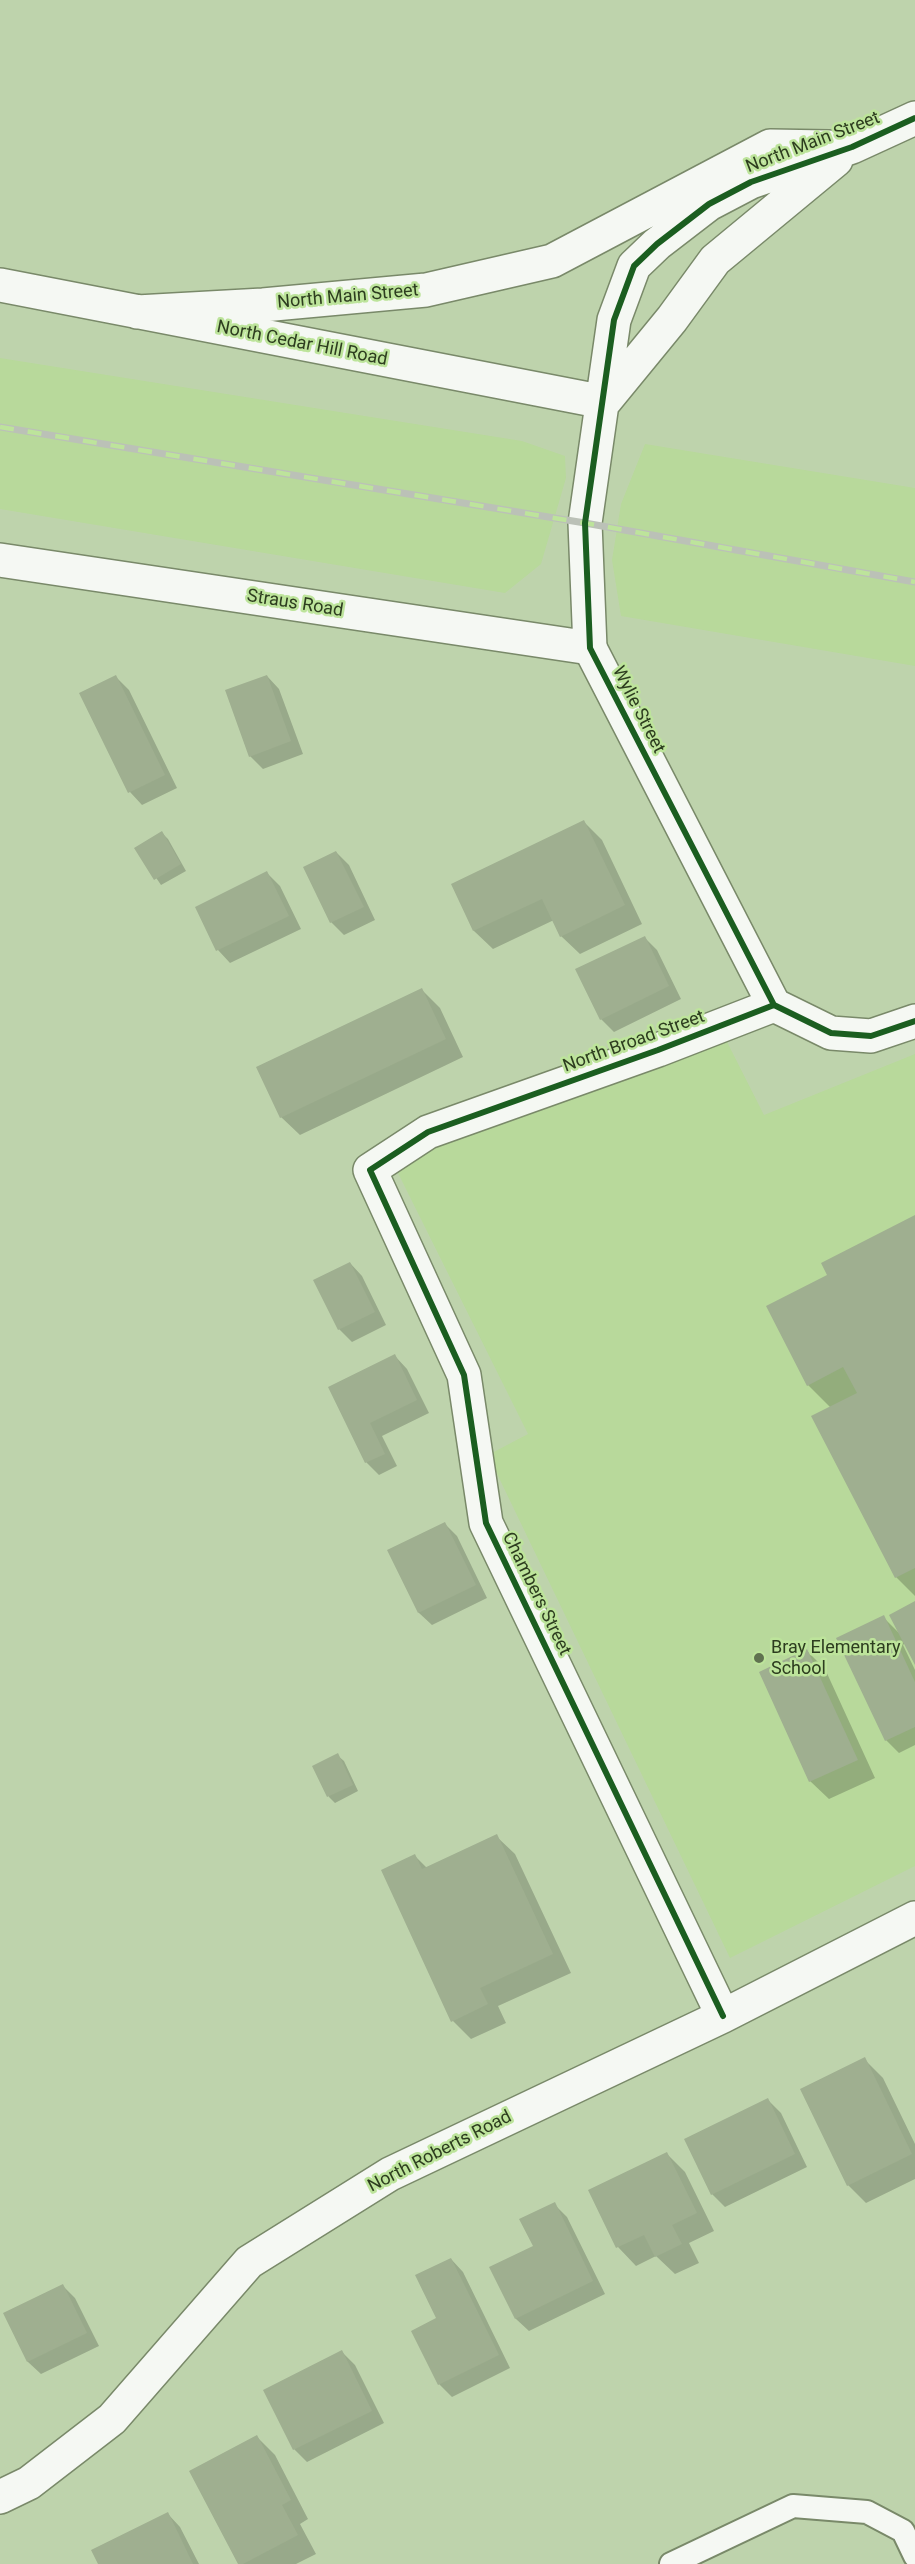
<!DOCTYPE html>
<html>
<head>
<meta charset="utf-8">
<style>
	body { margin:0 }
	canvas { display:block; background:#bed3ac }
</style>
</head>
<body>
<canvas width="915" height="2564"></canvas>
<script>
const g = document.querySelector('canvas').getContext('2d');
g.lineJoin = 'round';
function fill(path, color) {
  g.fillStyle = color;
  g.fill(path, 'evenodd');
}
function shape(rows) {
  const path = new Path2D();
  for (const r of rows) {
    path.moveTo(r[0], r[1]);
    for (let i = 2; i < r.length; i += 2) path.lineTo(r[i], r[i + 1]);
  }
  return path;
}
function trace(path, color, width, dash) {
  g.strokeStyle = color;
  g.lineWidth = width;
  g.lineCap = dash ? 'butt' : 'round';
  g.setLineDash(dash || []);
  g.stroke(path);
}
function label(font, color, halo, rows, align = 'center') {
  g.font = font + ' Roboto,sans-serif';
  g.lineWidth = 5;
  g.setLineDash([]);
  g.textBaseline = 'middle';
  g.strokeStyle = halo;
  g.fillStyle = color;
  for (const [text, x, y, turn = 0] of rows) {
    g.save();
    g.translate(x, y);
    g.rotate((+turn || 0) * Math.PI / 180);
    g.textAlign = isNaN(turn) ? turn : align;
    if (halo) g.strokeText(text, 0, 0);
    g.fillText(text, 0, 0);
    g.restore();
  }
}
const built = shape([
	[0,358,522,441,565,456,566,478,541,564,505,593,0,509],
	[645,444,915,488,915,666,621,616,612,560,621,504],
	[720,1028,764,1115,915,1054,915,1866,730,1958,488,1455,528,1434,394,1165]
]);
const shadow = shape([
	[267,676,279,689,303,754,263,769,250,756],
	[116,677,129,690,177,788,142,805,130,792,81,694],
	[584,822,602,840,642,924,580,954,561,936,554,920,493,949,474,931,453,885],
	[162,833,168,839,186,871,161,885,136,848],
	[336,852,349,865,375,920,344,935,331,922,305,868],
	[267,873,280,886,301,929,230,963,218,950,197,907],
	[644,937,657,950,681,999,614,1032,601,1019],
	[421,989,440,1008,463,1057,300,1135,281,1117],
	[915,1216,915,1596,896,1577,831,1408,808,1385,829,1275],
	[350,1263,362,1276,386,1325,352,1342,339,1329],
	[395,1356,407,1369,429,1413,382,1436,397,1466,379,1475,366,1462,330,1388],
	[445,1524,457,1536,487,1598,432,1625,419,1613,389,1551],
	[915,1603,915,1662,905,1643,903,1645,915,1670,915,1745,899,1753,886,1740,883,1617,899,1633],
	[807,1651,825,1669,875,1778,829,1799,810,1781],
	[337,1755,344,1761,358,1791,335,1803,329,1797,314,1766],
	[496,1836,515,1854,571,1973,498,2006,506,2023,471,2039,453,2021,415,1856,427,1868],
	[864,2059,883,2078,915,2144,915,2179,866,2203,848,2185],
	[768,2100,781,2113,807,2167,725,2207,712,2194],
	[667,2154,685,2172,714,2231,689,2243,699,2263,675,2274,656,2256,636,2266,618,2247,590,2191],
	[554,2204,567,2217,605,2294,529,2331,516,2319,492,2268,535,2247],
	[451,2259,463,2272,510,2368,452,2397,439,2384,438,2319],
	[63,2286,75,2298,99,2346,41,2374,28,2362,5,2314],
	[342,2352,355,2365,384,2423,307,2462,294,2449],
	[257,2437,275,2455,308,2519,300,2524,316,2554,296,2564,240,2564],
	[168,2514,180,2527,199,2564,100,2564]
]);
const building = shape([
	[116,675,165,775,128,793,79,693],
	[267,675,291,741,249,757,225,690],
	[584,820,625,905,560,937,542,899,473,931,451,884],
	[162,831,181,864,154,880,134,848],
	[336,851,364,907,330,923,303,867],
	[267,871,289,916,216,951,195,907],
	[645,936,669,986,600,1020,575,969],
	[422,988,446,1039,280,1118,256,1067],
	[915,1215,915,1568,895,1578,811,1416,857,1393,843,1367,807,1386,766,1306,827,1275,821,1263],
	[350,1262,375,1312,338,1330,313,1280],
	[395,1354,417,1400,370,1423,385,1454,365,1463,328,1387],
	[445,1522,476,1585,418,1613,387,1550],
	[915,1601,915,1665,889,1615],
	[884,1615,915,1682,915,1727,885,1741,836,1638],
	[807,1649,858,1760,809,1782,759,1672],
	[338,1753,353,1785,327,1797,312,1766],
	[497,1834,553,1954,480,1988,488,2004,451,2022,381,1870,415,1854,422,1869],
	[865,2057,912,2154,847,2186,800,2089],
	[768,2098,795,2154,711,2195,684,2139],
	[667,2152,697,2213,672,2225,682,2244,655,2257,644,2235,616,2248,588,2190],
	[555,2202,593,2281,515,2319,489,2267,533,2246,519,2219],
	[451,2258,499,2355,438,2385,411,2331,436,2318,415,2275],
	[63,2284,87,2333,27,2362,3,2313],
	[342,2350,372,2411,293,2450,263,2390],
	[257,2435,291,2500,282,2505,298,2535,243,2564,238,2564,189,2471],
	[168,2512,193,2564,98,2564,91,2550]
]);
const lane = shape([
	[671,2564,793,2506,867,2512,903,2531,915,2556]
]);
const street = shape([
	[590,648,774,1005],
	[723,2016,486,1523,464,1375,370,1170,428,1132,658,1050,774,1005,831,1033,871,1036,915,1021],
	[0,2497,29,2483,112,2419,249,2262,390,2174,723,2016,915,1918]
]);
const secondary = shape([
	[0,285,604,402],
	[137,312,263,305,426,290,552,261,770,146,829,147],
	[604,402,672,319,715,260,836,160],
	[0,560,590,648,585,523,614,320,634,266,657,244,709,204,751,182,852,147,915,118]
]);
const rail = shape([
	[0,427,585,523,915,582]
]);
const cycleway = shape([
	[774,1005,590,648,585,523,614,320,634,266,657,244,709,204,751,182,852,147,915,118],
	[723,2016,486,1523,464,1375,370,1170,428,1132,658,1050,774,1005,831,1033,871,1036,915,1021]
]);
const markers = [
	[759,1658,6,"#607250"]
];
const streetNames = [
	["North Main Street",813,143,-21],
	["North Main Street",348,297,-5],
	["North Cedar Hill Road",302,344,11],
	["Straus Road",295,604,9],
	["Wylie Street",638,710,63],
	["North Broad Street",634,1042,-20],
	["Chambers Street",536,1594,64],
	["North Roberts Road",440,2152,-27]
];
const poiNames = [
	["Bray Elementary",771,1648],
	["School",771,1669]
];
fill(built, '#b8d99b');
fill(shadow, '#0003');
fill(building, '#9faf90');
trace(lane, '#798969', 26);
trace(street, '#798969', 36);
trace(secondary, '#798969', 36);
trace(lane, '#f5f8f3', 22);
trace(street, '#f5f8f3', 33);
trace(secondary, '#f5f8f3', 33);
trace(rail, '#bbc1b7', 7);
trace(rail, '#bde49b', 4.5, [14]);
trace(cycleway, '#1b5e20', 6);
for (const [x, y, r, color] of markers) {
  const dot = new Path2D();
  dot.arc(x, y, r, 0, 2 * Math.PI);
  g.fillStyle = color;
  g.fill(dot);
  trace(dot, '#bde49b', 2);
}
label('18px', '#2d3d1f', '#bde49b', streetNames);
label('18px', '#2d3d1f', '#bde49b', poiNames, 'left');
</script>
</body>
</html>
